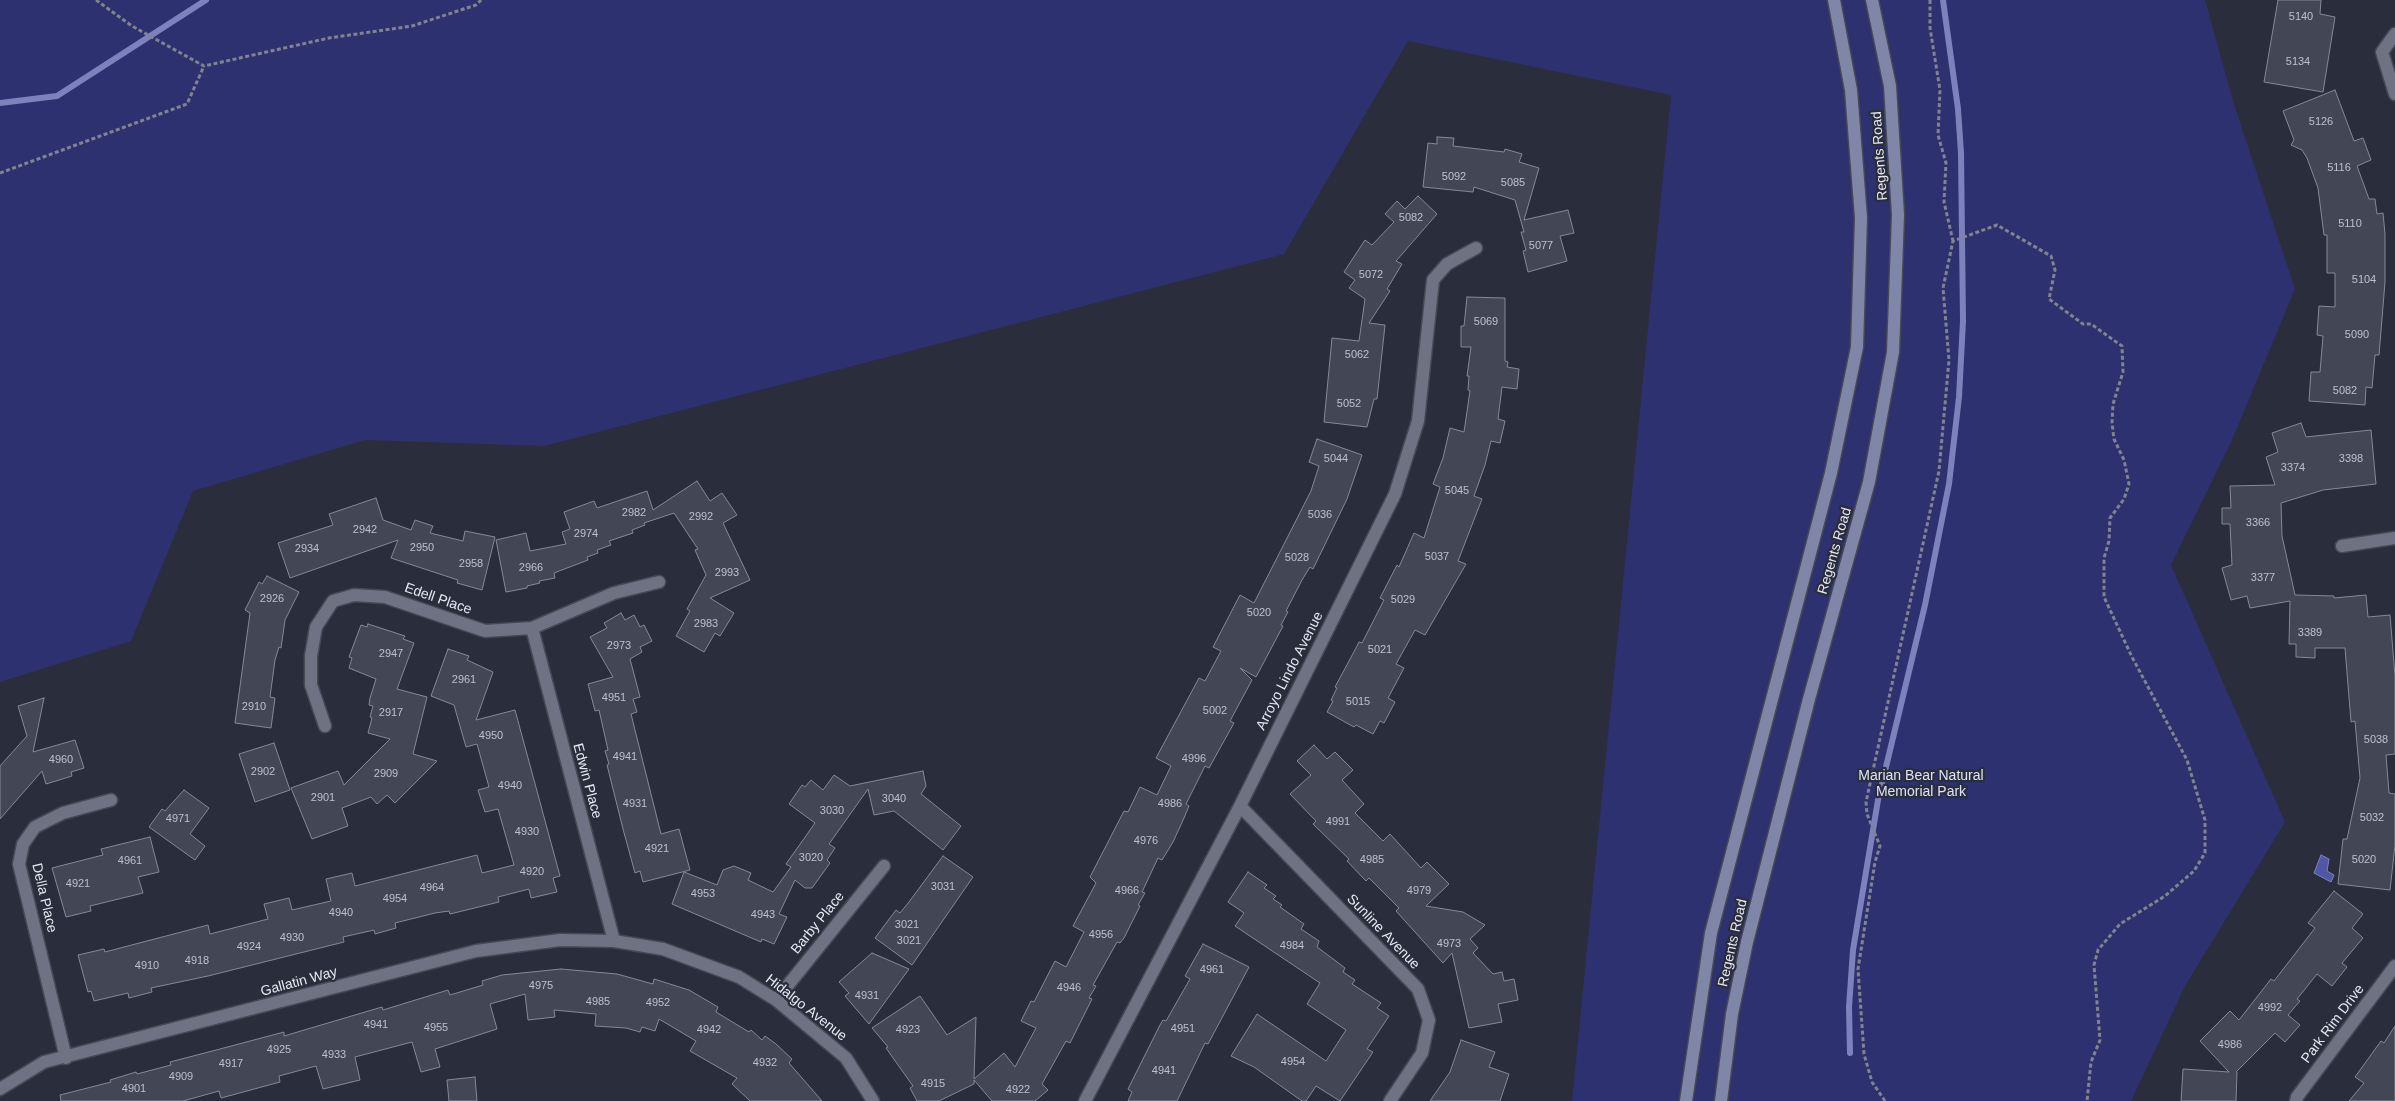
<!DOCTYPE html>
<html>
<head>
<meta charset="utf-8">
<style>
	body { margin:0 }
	canvas { display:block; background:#2a2d3b }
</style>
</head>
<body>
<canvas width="2395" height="1101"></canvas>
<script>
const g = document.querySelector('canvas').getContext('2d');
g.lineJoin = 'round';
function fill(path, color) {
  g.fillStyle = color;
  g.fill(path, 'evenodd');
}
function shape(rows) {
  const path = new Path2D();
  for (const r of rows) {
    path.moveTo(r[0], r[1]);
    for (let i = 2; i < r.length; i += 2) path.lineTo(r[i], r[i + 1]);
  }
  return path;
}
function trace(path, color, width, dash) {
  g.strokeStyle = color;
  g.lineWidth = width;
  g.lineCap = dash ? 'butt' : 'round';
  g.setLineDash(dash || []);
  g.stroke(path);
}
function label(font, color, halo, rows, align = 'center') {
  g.font = font + ' Arial,sans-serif';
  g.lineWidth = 4.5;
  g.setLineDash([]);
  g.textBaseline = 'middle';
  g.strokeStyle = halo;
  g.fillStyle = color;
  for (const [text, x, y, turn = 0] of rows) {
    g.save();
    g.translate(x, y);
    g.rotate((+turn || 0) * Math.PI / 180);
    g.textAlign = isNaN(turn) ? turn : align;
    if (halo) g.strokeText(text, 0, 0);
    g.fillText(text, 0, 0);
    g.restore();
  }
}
const green = shape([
	[0,0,2205,0,2233,101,2295,289,2232,440,2171,565,2285,822,2185,986,2131,1101,1572,1101,1671,95,1408,41,1284,254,544,446,365,440,193,491,131,641,0,682]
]);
const water = shape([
	[2321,855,2329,859,2327,871,2334,875,2331,882,2314,873,2321,855]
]);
const stream = shape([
	[0,103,57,96,206,0],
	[1850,1053,1849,1007,1853,950,1878,800,1925,605,1949,484,1959,397,1963,321,1961,153,1958,109,1943,0]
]);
const building = shape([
	[2278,0,2321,0,2320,14,2335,17,2323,92,2264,82,2278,0],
	[2335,90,2354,141,2363,138,2371,160,2357,166,2369,199,2375,199,2377,214,2383,213,2385,234,2385,282,2379,355,2375,355,2372,388,2366,387,2365,405,2309,401,2311,372,2320,372,2323,336,2317,335,2319,306,2335,307,2335,273,2327,273,2327,235,2324,235,2318,188,2307,158,2302,150,2291,145,2294,140,2283,111,2335,90],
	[1437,137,1454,138,1453,146,1504,152,1505,149,1522,154,1519,162,1539,168,1524,220,1568,210,1574,233,1560,236,1567,261,1528,272,1523,251,1526,250,1521,232,1524,232,1515,200,1474,187,1473,192,1423,187,1428,143,1437,144,1437,137],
	[1418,196,1437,214,1396,261,1402,264,1387,289,1390,291,1369,323,1385,325,1377,399,1374,399,1367,427,1324,422,1332,338,1359,341,1365,299,1349,288,1355,280,1344,272,1365,240,1372,245,1394,222,1385,214,1397,201,1405,209,1418,196],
	[1467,297,1505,298,1505,361,1508,362,1507,367,1519,369,1517,389,1502,387,1498,419,1505,421,1500,443,1491,441,1485,465,1474,496,1482,499,1458,561,1466,564,1425,635,1415,630,1396,664,1404,668,1388,698,1395,702,1384,723,1380,721,1373,734,1356,725,1354,727,1327,712,1333,701,1331,700,1337,688,1335,687,1356,648,1359,642,1362,643,1384,600,1380,598,1397,565,1399,567,1414,533,1424,538,1440,487,1433,484,1443,458,1450,428,1464,432,1470,391,1468,390,1469,376,1467,376,1471,347,1461,347,1461,326,1464,326,1467,297],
	[2301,423,2306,437,2371,430,2376,484,2323,490,2281,503,2282,536,2295,595,2334,596,2334,598,2366,595,2368,617,2390,615,2395,676,2395,754,2386,755,2389,793,2395,794,2395,845,2390,890,2338,884,2343,839,2347,839,2360,778,2355,721,2351,722,2345,648,2315,648,2315,658,2296,657,2296,644,2289,644,2290,601,2250,608,2247,596,2231,600,2222,568,2232,565,2230,524,2222,524,2222,508,2231,508,2230,486,2275,485,2266,457,2278,452,2272,433,2301,423],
	[1317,439,1362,455,1347,499,1313,569,1310,567,1302,580,1286,611,1288,612,1281,625,1283,626,1256,677,1240,668,1252,680,1230,721,1234,723,1209,768,1205,766,1186,804,1189,806,1184,818,1173,842,1162,860,1158,858,1142,892,1145,893,1138,905,1140,906,1124,938,1120,943,1117,942,1093,985,1096,986,1089,998,1092,999,1070,1043,1066,1041,1042,1084,1048,1090,1035,1101,992,1101,974,1080,974,1084,939,1101,917,1101,910,1088,913,1086,886,1048,888,1047,872,1028,920,996,947,1035,976,1017,974,1079,1004,1053,1015,1067,1036,1028,1021,1021,1031,1001,1034,1002,1055,961,1066,967,1084,932,1073,926,1096,883,1090,877,1124,811,1128,812,1140,787,1157,795,1171,766,1156,758,1199,678,1205,681,1221,651,1213,647,1240,595,1254,603,1311,491,1319,466,1309,462,1317,439],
	[697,481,710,501,722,493,737,515,723,523,750,580,710,598,734,613,720,636,715,633,704,652,676,636,690,611,687,609,706,575,695,550,698,549,674,513,644,523,645,525,632,530,633,533,609,541,611,545,597,550,598,553,587,557,588,560,554,573,555,578,539,581,540,583,527,586,527,588,506,592,496,540,526,533,530,551,566,544,562,532,570,529,564,512,594,501,597,508,647,491,653,510,697,481],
	[376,498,383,520,411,530,415,520,433,526,430,533,463,541,465,531,495,537,482,590,457,583,458,580,391,558,398,540,290,578,278,543,333,525,329,514,376,498],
	[267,576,299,592,285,620,281,648,279,647,275,660,270,697,275,698,271,728,235,723,250,613,245,610,259,582,262,584,267,576],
	[621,613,625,620,634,615,640,627,644,625,652,641,640,647,642,652,630,659,640,697,633,699,637,712,631,714,661,834,679,829,690,870,643,882,640,871,635,873,623,829,607,765,609,764,605,751,608,750,599,710,595,711,588,684,613,677,590,637,607,628,604,623,621,613],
	[368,624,405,636,403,639,414,643,397,689,427,697,413,754,437,761,395,803,387,795,377,804,371,797,342,808,348,826,312,839,291,788,338,771,344,785,390,739,368,733,372,718,370,717,373,706,369,705,370,698,376,679,349,668,352,658,349,657,361,625,367,627,368,624],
	[448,649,469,656,467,660,493,672,476,720,515,710,560,876,553,878,557,892,531,898,529,889,498,897,499,902,450,914,449,911,435,913,395,923,396,928,375,934,374,930,343,937,344,942,208,976,151,988,152,992,129,998,128,993,94,1001,91,991,88,992,78,955,104,949,105,952,208,925,210,934,268,919,264,904,289,898,292,910,331,901,326,879,352,873,355,886,477,855,482,873,514,865,498,809,485,812,478,790,489,787,477,744,466,747,454,705,431,696,448,649],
	[44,698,33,752,75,740,84,768,71,772,72,776,46,784,42,771,0,819,0,766,27,736,18,706,44,698],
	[274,743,290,790,255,802,239,754,274,743],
	[1314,745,1327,759,1335,752,1353,770,1342,780,1364,804,1355,813,1383,841,1390,834,1421,868,1427,862,1449,884,1426,906,1463,912,1485,925,1470,939,1478,948,1473,953,1493,974,1502,972,1504,981,1514,979,1518,1000,1498,1004,1502,1022,1469,1028,1452,953,1443,963,1396,911,1399,908,1369,878,1366,881,1347,861,1349,859,1313,824,1316,821,1290,794,1311,775,1297,761,1314,745],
	[923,771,926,786,921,794,961,826,943,850,894,811,874,815,868,789,829,844,835,848,827,860,830,863,812,888,805,888,795,880,779,914,787,917,774,944,762,939,761,942,672,904,684,872,717,885,723,870,734,866,751,873,748,880,773,892,791,867,786,864,815,823,789,804,802,785,805,787,811,780,823,790,834,775,850,786,923,771],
	[184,790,209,808,190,834,205,846,195,860,149,827,162,809,165,811,184,790],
	[150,837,159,872,138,877,143,893,90,906,91,911,66,917,52,868,103,855,101,849,150,837],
	[943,856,973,877,912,965,875,938,896,910,900,913,909,902,943,856],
	[1248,872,1267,885,1264,888,1276,896,1273,899,1282,905,1280,907,1304,924,1301,929,1319,941,1317,947,1345,968,1343,972,1355,980,1352,984,1381,1003,1377,1008,1389,1016,1367,1049,1373,1052,1340,1101,1316,1086,1306,1101,1302,1101,1254,1067,1231,1056,1257,1014,1326,1061,1346,1030,1307,1004,1320,983,1235,926,1244,913,1228,902,1248,872],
	[2334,891,2363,914,2352,928,2363,938,2342,963,2347,967,2332,986,2317,974,2297,999,2300,1001,2288,1015,2300,1025,2285,1042,2275,1033,2236,1072,2237,1072,2236,1101,2181,1101,2183,1069,2229,1072,2200,1041,2230,1011,2239,1020,2271,979,2274,981,2315,928,2308,923,2334,891],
	[1203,944,1249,967,1208,1044,1205,1043,1177,1101,1128,1101,1132,1092,1128,1089,1160,1025,1163,1020,1166,1021,1190,979,1185,976,1203,944],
	[872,953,909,969,869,1024,845,996,849,993,839,982,872,953],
	[561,969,617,974,653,984,654,979,689,990,718,1007,716,1012,749,1032,751,1030,762,1040,765,1036,776,1044,792,1059,789,1063,822,1101,750,1101,732,1084,737,1078,690,1051,696,1041,659,1019,655,1031,642,1027,640,1032,626,1028,595,1026,596,1014,554,1010,555,1017,528,1020,525,994,490,1004,497,1029,435,1049,440,1067,421,1072,412,1042,355,1057,360,1080,323,1089,316,1066,279,1076,280,1082,221,1098,219,1091,183,1101,61,1101,60,1095,111,1082,110,1080,136,1072,137,1074,171,1065,170,1062,220,1049,284,1032,284,1036,382,1007,383,1010,448,990,450,995,483,985,482,981,502,975,561,969],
	[2395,1026,2395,1101,2349,1101,2364,1083,2355,1077,2381,1041,2384,1043,2395,1026],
	[1461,1040,1495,1052,1489,1067,1509,1074,1500,1101,1430,1101,1450,1072,1461,1040],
	[475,1077,477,1101,449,1101,447,1080,475,1077]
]);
const path = shape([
	[96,0,132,26,204,66,329,38,412,26,476,5,481,0],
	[1930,0,1930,28,1940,90,1938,135,1946,163,1944,202,1953,241],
	[0,173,187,104,204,66],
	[1885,1101,1872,1082,1864,1054,1858,969,1875,862,1880,846,1867,814,1866,802,1939,471,1949,360,1943,288,1953,241,1997,225,2051,256,2055,270,2049,299,2083,324,2091,324,2122,346,2123,372,2113,404,2112,423,2114,439,2124,460,2129,484,2124,499,2110,518,2109,541,2104,558,2104,597,2132,657,2187,760,2205,820,2205,853,2194,871,2165,896,2120,924,2098,950,2094,965,2100,1040,2091,1062,2087,1101]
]);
const minor = shape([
	[2395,34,2382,52,2395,94],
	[2342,546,2395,538],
	[532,628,614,941],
	[325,726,311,685,311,656,316,627,333,601,354,595,385,597,485,631,532,628,614,593,659,582],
	[1240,806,1418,989,1429,1020,1422,1053,1390,1101],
	[776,1000,884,866],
	[66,1058,19,864,23,844,35,827,63,813,111,800],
	[0,1089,44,1062,476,951,560,940,614,941,663,949,739,977,776,1000,846,1058,873,1101],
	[1085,1101,1240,806,1395,494,1418,421,1433,280,1447,264,1476,248],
	[2296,1101,2297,1097,2395,966]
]);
const secondary = shape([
	[1686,1101,1711,933,1831,473,1857,347,1861,218,1851,90,1834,0],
	[1721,1101,1732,1014,1747,942,1809,699,1869,482,1893,352,1898,215,1890,86,1872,0]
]);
const numberNames = [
	["5140",2301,17],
	["5134",2298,62],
	["5126",2321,122],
	["5116",2339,168],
	["5092",1454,177],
	["5085",1513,183],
	["5082",1411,218],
	["5110",2350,224],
	["5077",1541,246],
	["5072",1371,275],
	["5104",2364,280],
	["5069",1486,322],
	["5090",2357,335],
	["5062",1357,355],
	["5082",2345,391],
	["5052",1349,404],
	["5044",1336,459],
	["3398",2351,459],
	["3374",2293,468],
	["5045",1457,491],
	["2982",634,513],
	["5036",1320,515],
	["2992",701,517],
	["3366",2258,523],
	["2942",365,530],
	["2974",586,534],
	["2950",422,548],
	["2934",307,549],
	["5037",1437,557],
	["5028",1297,558],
	["2958",471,564],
	["2966",531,568],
	["2993",727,573],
	["3377",2263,578],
	["2926",272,599],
	["5029",1403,600],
	["5020",1259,613],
	["2983",706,624],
	["3389",2310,633],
	["2973",619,646],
	["5021",1380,650],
	["2947",391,654],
	["2961",464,680],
	["4951",614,698],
	["5015",1358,702],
	["2910",254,707],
	["5002",1215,711],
	["2917",391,713],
	["4950",491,736],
	["5038",2376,740],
	["4941",625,757],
	["4996",1194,759],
	["4960",61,760],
	["2902",263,772],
	["2909",386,774],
	["4940",510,786],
	["2901",323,798],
	["3040",894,799],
	["4931",635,804],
	["4986",1170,804],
	["3030",832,811],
	["5032",2372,818],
	["4971",178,819],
	["4991",1338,822],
	["4930",527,832],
	["4976",1146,841],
	["4921",657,849],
	["3020",811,858],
	["4985",1372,860],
	["5020",2364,860],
	["4961",130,861],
	["4920",532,872],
	["4921",78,884],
	["3031",943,887],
	["4964",432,888],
	["4966",1127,891],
	["4979",1419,891],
	["4953",703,894],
	["4954",395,899],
	["4940",341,913],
	["4943",763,915],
	["3021",907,925],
	["4956",1101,935],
	["4930",292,938],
	["3021",909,941],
	["4973",1449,944],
	["4984",1292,946],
	["4924",249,947],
	["4918",197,961],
	["4910",147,966],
	["4961",1212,970],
	["4975",541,986],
	["4946",1069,988],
	["4931",867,996],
	["4985",598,1002],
	["4952",658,1003],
	["4992",2270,1008],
	["4941",376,1025],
	["4955",436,1028],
	["4951",1183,1029],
	["4942",709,1030],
	["4923",908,1030],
	["4986",2230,1045],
	["4925",279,1050],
	["4933",334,1055],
	["4954",1293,1062],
	["4932",765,1063],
	["4917",231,1064],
	["4941",1164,1071],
	["4909",181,1077],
	["4915",933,1084],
	["4901",134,1089],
	["4922",1018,1090]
];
const streetNames = [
	["Regents Road",1880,156,-94],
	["Regents Road",1835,551,-74],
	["Edell Place",438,599,19],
	["Arroyo Lindo Avenue",1290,671,-63],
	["Edwin Place",587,781,75],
	["Della Place",44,898,77],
	["Barby Place",818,923,-51],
	["Sunline Avenue",1383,932,46],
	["Regents Road",1733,943,-77],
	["Gallatin Way",299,982,-15],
	["Hidalgo Avenue",806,1008,38],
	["Park Rim Drive",2333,1024,-53]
];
const parkNames = [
	["Marian Bear Natural",1921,776],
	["Memorial Park",1921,792]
];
fill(green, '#2d316f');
fill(water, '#5057a6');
trace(water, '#7d82bd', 1);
trace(stream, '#7d82bd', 6);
fill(building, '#434655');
trace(building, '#858899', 1);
trace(minor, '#464853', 15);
trace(secondary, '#464853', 15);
trace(path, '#818490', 3, [4, 2.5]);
trace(minor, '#6f7283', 12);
trace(secondary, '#8086a7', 12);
label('11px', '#bdc0cb', null, numberNames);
label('14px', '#e6e8f2', '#2a2d3b', streetNames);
label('14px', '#dee3f9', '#2a2d3b', parkNames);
</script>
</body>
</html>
